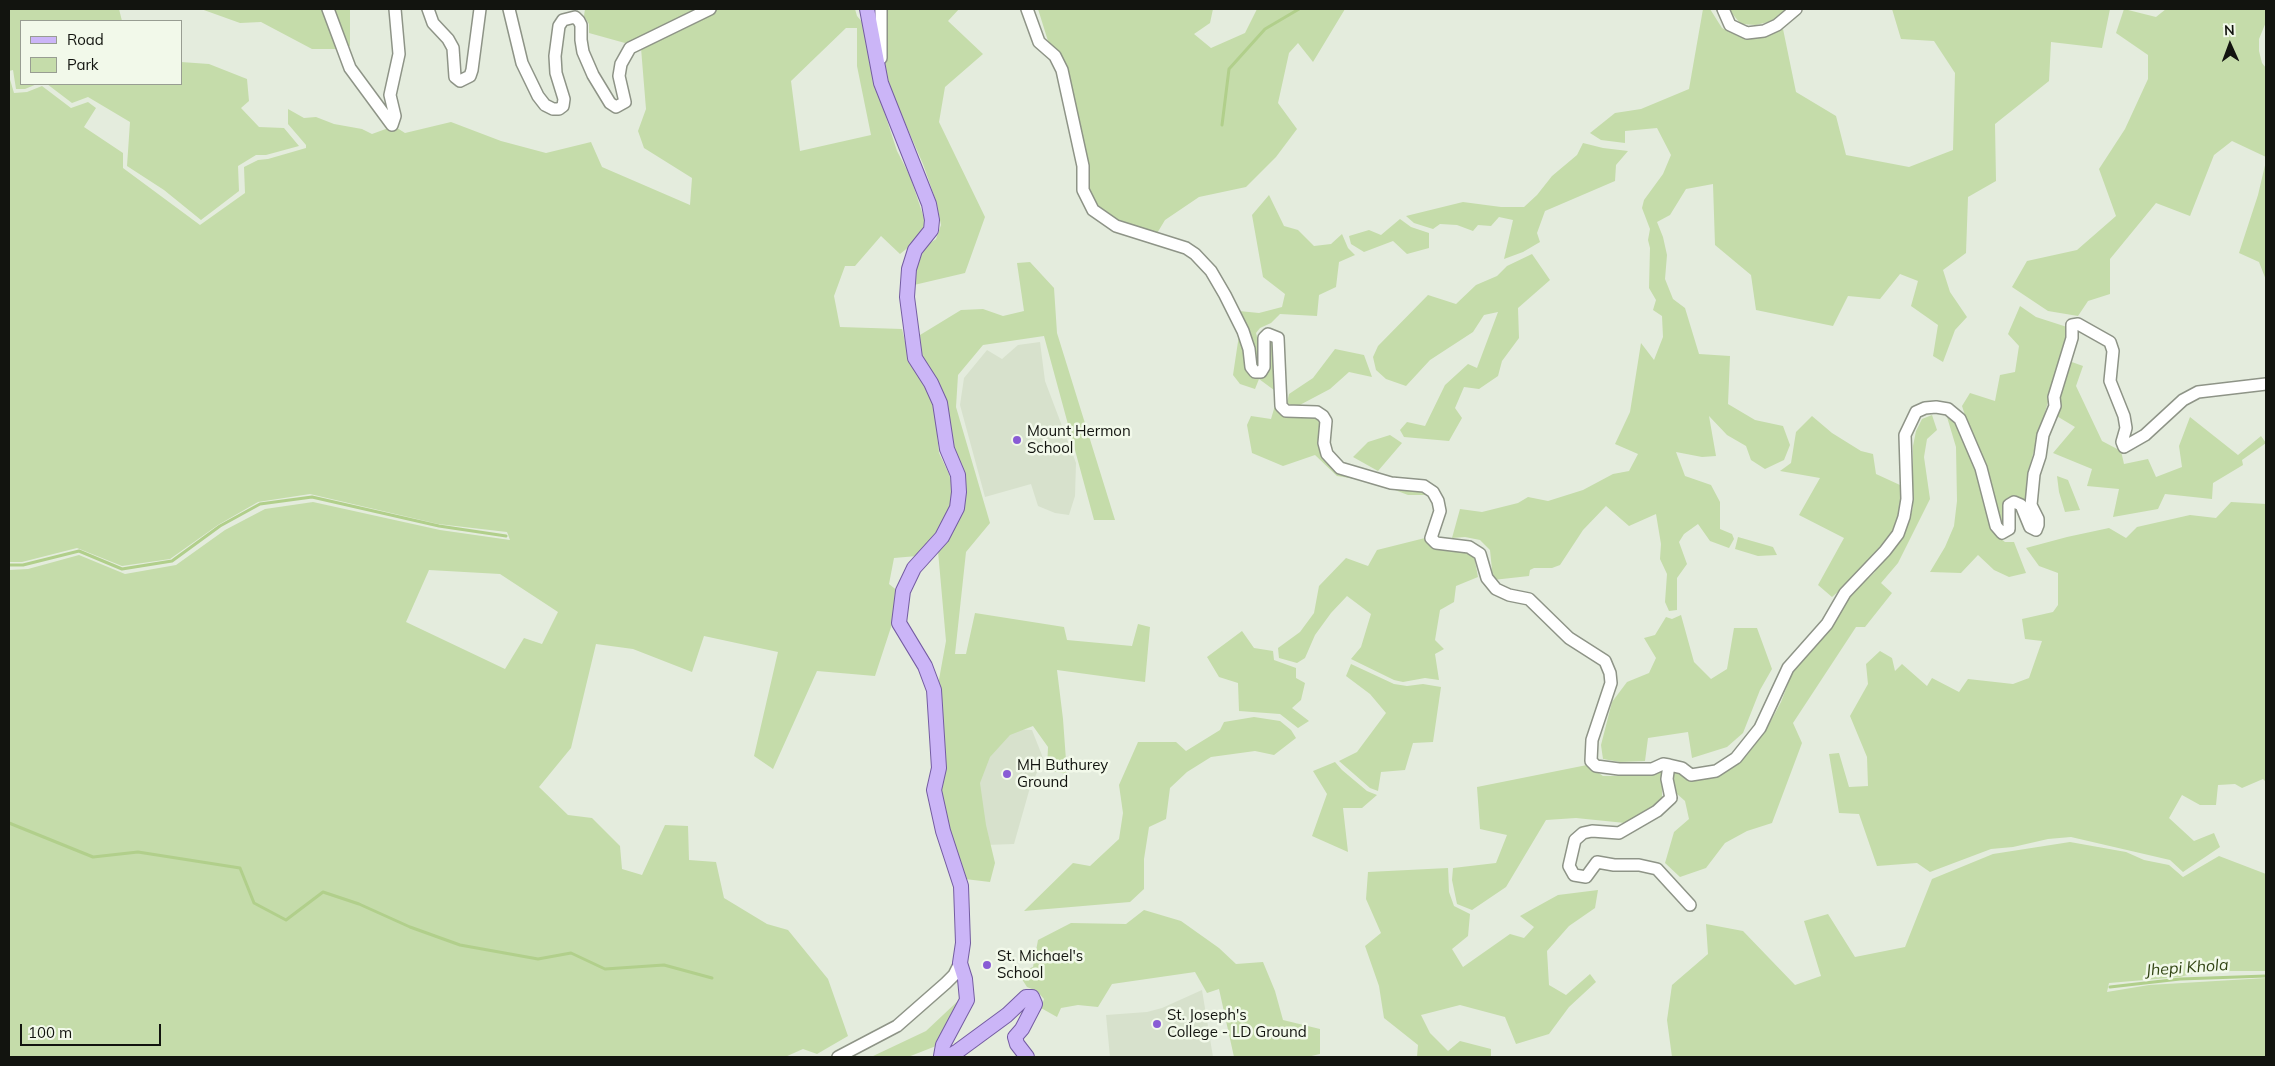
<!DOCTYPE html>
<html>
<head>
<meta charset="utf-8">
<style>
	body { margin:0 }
	#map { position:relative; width:2275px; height:1066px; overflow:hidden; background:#e4ecdd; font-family:Mulish,sans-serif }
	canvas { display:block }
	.frame { position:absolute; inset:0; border:10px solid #12140f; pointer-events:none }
	.legend { position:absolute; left:20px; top:20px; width:162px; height:65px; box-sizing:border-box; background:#f2f9ea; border:1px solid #989d92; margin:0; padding:6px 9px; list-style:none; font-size:15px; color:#12140f }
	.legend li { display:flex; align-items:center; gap:10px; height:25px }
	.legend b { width:25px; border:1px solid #989d92 }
	.north { position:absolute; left:2205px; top:20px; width:50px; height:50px; -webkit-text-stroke:4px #f2f9ea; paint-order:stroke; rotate:358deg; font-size:14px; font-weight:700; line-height:20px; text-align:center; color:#12140f }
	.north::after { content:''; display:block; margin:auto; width:18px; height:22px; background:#12140f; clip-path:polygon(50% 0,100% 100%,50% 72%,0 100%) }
	.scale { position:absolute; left:20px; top:1024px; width:141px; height:22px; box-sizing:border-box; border:2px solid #12140f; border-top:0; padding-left:6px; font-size:15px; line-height:18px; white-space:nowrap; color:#12140f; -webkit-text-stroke:4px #f2f9ea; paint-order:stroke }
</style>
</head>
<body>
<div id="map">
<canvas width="2275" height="1066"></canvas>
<div class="frame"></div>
<ul class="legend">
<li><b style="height:6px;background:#cbb5f7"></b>Road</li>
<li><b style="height:14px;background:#c5dcaa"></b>Park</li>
</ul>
<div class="north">N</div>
<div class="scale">100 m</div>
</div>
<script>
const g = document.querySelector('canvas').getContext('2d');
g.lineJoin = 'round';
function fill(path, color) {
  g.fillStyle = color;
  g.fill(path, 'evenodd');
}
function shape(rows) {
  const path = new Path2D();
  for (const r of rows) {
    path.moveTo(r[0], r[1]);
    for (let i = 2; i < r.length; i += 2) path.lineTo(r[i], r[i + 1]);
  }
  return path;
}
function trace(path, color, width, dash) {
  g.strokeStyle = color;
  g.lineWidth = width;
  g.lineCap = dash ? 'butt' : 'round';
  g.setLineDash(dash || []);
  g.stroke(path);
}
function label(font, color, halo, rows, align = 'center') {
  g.font = font + ' Mulish,sans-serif';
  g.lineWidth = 5;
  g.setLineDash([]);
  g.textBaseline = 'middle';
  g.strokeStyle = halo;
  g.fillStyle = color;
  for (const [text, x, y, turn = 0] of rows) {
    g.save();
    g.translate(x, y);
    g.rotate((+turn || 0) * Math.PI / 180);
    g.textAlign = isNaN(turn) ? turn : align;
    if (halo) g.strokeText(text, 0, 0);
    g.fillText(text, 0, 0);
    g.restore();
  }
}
const built = shape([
	[1040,342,1045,381,1076,463,1075,496,1069,515,1055,513,1038,506,1031,484,985,497,960,405,964,378,987,350,1002,359,1018,345],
	[1008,729,1032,730,1043,758,1029,791,1014,844,986,845,972,789,984,753],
	[1202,990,1213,1057,1110,1057,1106,1015,1147,1012,1162,1008]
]);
const green = shape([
	[9,9,119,9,122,21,21,21,21,84,37,84,25,89,16,89,13,70,9,71],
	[201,9,325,9,337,49,312,49,261,22,240,23],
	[330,9,350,9,350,46,345,46],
	[585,9,701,9,654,33,625,43,589,33,589,24,584,16],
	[716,9,855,9,857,16,863,23,871,71,897,151,910,176,926,224,920,238,900,254,881,236,855,266,845,266,834,296,840,327,902,329,910,362,928,388,934,405,939,453,949,474,954,491,949,512,932,541,917,556,894,558,889,584,899,592,893,621,875,676,817,671,773,769,754,756,778,652,704,636,692,672,633,649,596,644,571,748,539,787,568,815,592,818,620,846,622,869,642,875,665,825,688,826,689,860,716,862,724,898,767,924,788,930,828,979,848,1036,817,1054,803,1049,785,1057,9,1057,9,570,28,569,79,555,125,574,176,565,225,530,265,509,313,502,440,530,510,540,507,532,438,524,310,494,258,502,218,525,170,559,122,566,77,548,22,562,9,562,9,76,14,93,27,92,42,86,71,108,88,102,96,108,84,127,123,153,123,168,200,225,245,193,244,167,258,160,268,159,306,148,306,145,288,124,288,109,304,118,316,117,334,124,362,129,372,134,394,126,405,133,451,122,501,141,546,153,591,142,602,167,690,205,692,178,644,148,638,131,646,109,641,48,694,18],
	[846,28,857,28,857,66,871,135,800,151,791,81],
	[429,570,500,574,558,612,542,644,524,638,505,669,406,622],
	[885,9,959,9,948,21,983,54,945,87,939,122,985,217,965,273,914,285,914,267,920,250,936,239,941,225,936,201,923,164,888,84,885,65],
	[1038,9,1213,9,1210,23,1194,34,1211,48,1245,33,1257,9,1345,9,1313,62,1298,43,1289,53,1278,103,1297,129,1276,157,1246,187,1199,197,1165,220,1156,235,1119,221,1097,205,1088,190,1058,51,1048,41],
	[1703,9,1710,9,1722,28,1738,36,1762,36,1783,29,1796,92,1836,116,1846,155,1909,167,1953,150,1955,73,1934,41,1901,39,1892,9,2110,9,2102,48,2051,42,2049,81,1995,124,1996,181,1968,197,1966,253,1943,270,1950,292,1967,317,1955,330,1943,362,1933,356,1938,325,1911,306,1918,281,1900,274,1880,299,1848,296,1833,326,1756,310,1751,275,1715,245,1713,184,1686,189,1670,215,1657,222,1663,237,1667,255,1665,279,1673,299,1685,308,1699,354,1730,356,1728,404,1755,420,1783,426,1790,445,1784,460,1765,469,1751,460,1746,446,1727,435,1709,416,1716,456,1702,457,1676,452,1685,476,1711,485,1720,502,1720,529,1732,534,1734,539,1729,548,1710,541,1698,524,1684,534,1679,542,1687,564,1677,578,1677,610,1669,611,1665,602,1667,574,1660,559,1661,544,1656,514,1629,526,1606,506,1583,530,1560,565,1552,568,1534,568,1530,570,1529,576,1493,580,1490,550,1480,540,1465,537,1452,538,1460,509,1482,512,1518,503,1528,497,1548,501,1583,490,1613,474,1629,471,1638,454,1615,444,1630,412,1641,343,1654,360,1663,337,1662,316,1653,310,1656,300,1649,288,1650,248,1648,240,1650,229,1642,208,1644,200,1663,174,1671,155,1657,128,1625,131,1625,143,1601,140,1590,133,1615,113,1641,109,1689,89],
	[1728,9,1787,9,1772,21,1756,25,1741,24],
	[2124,9,2156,17,2166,9,2266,9,2266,22,2259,39,2259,51,2262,63,2266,68,2266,157,2232,141,2214,155,2190,216,2156,203,2110,259,2110,294,2088,301,2078,316,2048,311,2012,287,2027,261,2077,250,2116,216,2099,169,2125,129,2148,79,2148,55,2116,33],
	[181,62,209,64,247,79,249,101,241,108,259,127,284,128,299,146,266,155,256,155,238,166,239,191,201,220,164,190,127,166,130,122,88,97,72,103,47,84,181,84],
	[1583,143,1603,148,1628,151,1616,165,1615,181,1545,211,1537,233,1540,242,1523,252,1504,259,1513,220,1499,217,1491,226,1478,225,1473,231,1457,225,1440,224,1433,229,1414,223,1406,216,1463,202,1501,207,1524,207,1537,195,1552,176,1577,155],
	[2266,161,2266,280,2259,262,2239,253,2258,195],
	[1269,195,1284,226,1298,230,1314,246,1331,244,1342,234,1348,248,1355,255,1339,262,1336,287,1319,295,1317,316,1280,314,1271,323,1260,328,1256,333,1259,344,1261,366,1255,364,1255,347,1239,311,1259,313,1282,307,1285,294,1263,277,1252,215],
	[1400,219,1411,227,1429,233,1429,248,1407,254,1393,241,1364,252,1351,244,1349,236,1369,230,1381,235],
	[1532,254,1550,280,1518,308,1519,338,1502,361,1498,376,1479,389,1464,387,1455,408,1462,418,1449,441,1404,437,1400,430,1407,422,1425,426,1445,385,1468,364,1477,368,1498,312,1484,315,1473,332,1430,360,1406,386,1386,379,1376,370,1373,357,1378,346,1428,295,1456,304,1476,285,1497,276,1507,266],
	[1030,262,1054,288,1057,333,1115,520,1094,520,1044,336,983,345,958,375,956,407,990,523,966,552,955,654,966,654,975,613,1064,627,1067,640,1132,646,1138,624,1150,627,1145,682,1057,670,1063,719,1067,774,1047,770,1048,747,1033,726,1010,735,990,757,980,783,986,825,995,863,990,882,965,879,954,847,940,789,938,685,946,641,938,551,963,493,922,362,920,335,961,310,983,309,1003,316,1024,311,1017,263],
	[2020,306,2036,317,2067,327,2064,346,2027,475,2026,495,2028,506,2015,498,2006,523,2001,527,1962,406,1970,393,1995,401,2000,375,2015,372,2019,346,2008,334],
	[1239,335,1253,376,1259,379,1266,376,1270,368,1268,340,1275,340,1278,393,1259,379,1255,389,1240,384,1233,375],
	[1335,349,1364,355,1372,377,1349,372,1330,389,1296,407,1287,403,1289,394,1313,378],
	[2069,361,2083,366,2076,386,2102,441,2121,451,2124,464,2148,459,2156,477,2182,467,2179,446,2190,417,2238,455,2261,436,2266,443,2242,460,2243,465,2213,483,2212,499,2165,494,2158,509,2113,517,2119,489,2087,486,2092,469,2053,453,2075,427,2055,415],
	[1276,402,1318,420,1338,472,1425,490,1427,495,1408,495,1374,482,1337,476,1315,455,1283,466,1252,453,1247,425,1251,416,1271,419],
	[1932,415,1937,430,1927,439,1924,457,1930,499,1898,563,1881,583,1892,593,1865,627,1856,627,1793,723,1802,743,1772,823,1747,831,1725,843,1706,868,1680,877,1665,863,1674,832,1689,819,1685,801,1676,793,1671,776,1672,770,1682,773,1690,780,1715,778,1747,755,1766,730,1781,702,1793,671,1834,624,1845,602,1852,593,1874,573,1906,526,1913,508,1913,446,1916,431,1922,419],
	[1812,416,1832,433,1861,451,1873,454,1876,474,1900,485,1902,507,1895,530,1883,546,1853,579,1832,597,1818,585,1844,538,1799,515,1820,478,1780,471,1791,463,1796,432],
	[1947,417,1958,425,1982,487,1987,514,1994,533,2005,542,2014,542,2026,573,2009,577,1994,570,1978,555,1961,573,1930,572,1945,547,1954,526,1957,501,1956,447],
	[1390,435,1402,443,1378,471,1353,457,1368,442],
	[2057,476,2068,480,2080,510,2065,512,2059,492],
	[2231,502,2266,504,2266,782,2263,779,2242,788,2235,784,2218,785,2216,805,2200,805,2182,795,2169,818,2194,841,2214,833,2220,847,2183,872,2170,860,2071,837,2048,839,2013,847,1991,849,1930,872,1917,863,1877,866,1859,814,1839,813,1829,754,1839,753,1849,787,1868,786,1867,757,1850,716,1868,684,1866,664,1880,651,1892,658,1895,671,1902,664,1927,686,1932,678,1959,692,1968,679,2013,684,2029,678,2042,641,2025,639,2022,619,2053,612,2058,605,2058,573,2039,566,2026,548,2067,537,2109,528,2126,538,2137,527,2190,515,2216,518],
	[1738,537,1773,547,1777,555,1758,556,1735,549],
	[1425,538,1434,545,1467,548,1474,556,1478,577,1456,586,1454,602,1440,610,1435,640,1444,649,1435,654,1439,680,1425,678,1403,682,1394,680,1351,659,1361,647,1371,614,1347,596,1331,613,1315,635,1305,658,1297,663,1279,658,1278,648,1300,632,1314,613,1319,586,1346,558,1368,566,1377,550],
	[1681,615,1694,662,1711,679,1727,669,1734,628,1757,628,1772,669,1760,690,1743,733,1727,747,1692,758,1688,732,1648,738,1645,761,1620,762,1603,759,1601,745,1612,702,1627,682,1649,673,1656,658,1644,638,1655,635,1666,617,1672,619],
	[1242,631,1254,648,1273,651,1274,660,1296,668,1296,678,1305,683,1301,700,1292,708,1309,721,1298,728,1280,714,1239,711,1238,683,1219,677,1207,657],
	[1351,664,1394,684,1407,686,1423,684,1441,687,1433,742,1413,743,1405,770,1381,772,1378,791,1370,788,1339,761,1357,752,1386,713,1370,694,1346,676],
	[1254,717,1280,721,1291,730,1296,738,1274,755,1255,751,1211,757,1187,772,1170,788,1166,819,1149,827,1144,859,1144,889,1130,902,1024,911,1073,863,1090,866,1119,839,1123,813,1119,785,1138,742,1176,742,1186,751,1220,730,1224,722],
	[1335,762,1342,770,1367,791,1377,795,1362,808,1343,808,1348,852,1312,836,1327,794,1313,771],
	[1587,765,1603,776,1643,776,1662,769,1662,798,1657,806,1625,823,1576,818,1546,820,1506,887,1472,910,1457,904,1452,880,1453,868,1496,863,1507,835,1480,829,1477,787],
	[2070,842,2126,852,2144,860,2169,865,2183,877,2219,856,2266,874,2266,971,2202,971,2180,977,2109,983,2107,992,2149,985,2266,978,2266,1057,1672,1057,1667,1020,1672,985,1708,954,1706,924,1743,931,1795,985,1821,976,1804,921,1828,914,1855,957,1905,947,1932,879,1993,854],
	[1448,868,1449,892,1454,906,1470,914,1468,936,1452,949,1463,967,1510,934,1524,938,1534,927,1520,916,1558,895,1598,890,1595,908,1569,926,1547,951,1549,985,1566,995,1590,974,1596,982,1569,1007,1549,1034,1516,1044,1505,1017,1460,1005,1421,1015,1430,1033,1448,1051,1460,1041,1491,1049,1491,1057,1417,1057,1418,1045,1384,1018,1379,986,1365,946,1381,933,1366,899,1368,872],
	[1144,910,1181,921,1219,948,1236,964,1263,962,1275,991,1283,1020,1320,1029,1320,1054,1307,1057,1234,1057,1219,989,1207,993,1195,972,1112,984,1098,1007,1078,1005,1061,1008,1057,1017,1041,1008,1044,999,1037,991,1027,987,1018,973,1033,967,1038,940,1071,923,1126,924],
	[960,999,936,1046,908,1057,871,1057,926,1031]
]);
const stream = shape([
	[1222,125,1229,69,1265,29,1299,9],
	[9,565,23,565,79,551,122,569,172,561,220,526,260,504,312,497,439,526,506,536],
	[9,823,93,857,138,852,240,868,254,903,286,920,323,892,359,904,410,927,460,945,538,959,571,953,605,969,664,965,712,978],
	[2110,987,2180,979,2266,976]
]);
const minor = shape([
	[328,9,350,68,392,125,395,116,390,95,399,54,395,9],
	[428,9,433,23,448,39,453,48,455,77,460,81,470,76,472,70,480,9],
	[509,9,522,63,538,96,545,105,553,109,559,109,563,106,564,99,556,73,555,56,559,26,563,20,575,17,579,21,581,25,581,40,583,52,593,75,610,103,616,107,625,102,619,76,621,64,630,48,710,9],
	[1027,9,1039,42,1055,56,1062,70,1083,166,1083,190,1093,210,1116,226,1186,248,1195,254,1211,271,1225,295,1243,331,1249,349,1251,367,1255,372,1261,372,1264,367,1264,338,1268,334,1278,338,1281,406,1286,411,1317,412,1323,416,1326,421,1324,443,1327,454,1340,468,1391,483,1424,486,1433,492,1438,501,1440,511,1431,538,1436,543,1469,547,1480,554,1487,578,1496,589,1509,595,1529,599,1569,638,1605,661,1610,673,1611,683,1592,740,1591,761,1596,766,1619,769,1652,769,1663,764,1669,765,1667,779,1671,798,1657,811,1619,833,1592,831,1583,833,1575,840,1569,866,1574,875,1586,877,1597,862,1614,865,1639,865,1657,869,1690,905],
	[1723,9,1730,25,1747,33,1764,31,1777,25,1796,9],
	[881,58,881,9],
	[1669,765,1682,768,1691,775,1716,771,1736,758,1760,728,1788,668,1827,624,1845,593,1885,551,1898,534,1904,517,1907,499,1905,435,1916,412,1925,408,1936,407,1948,409,1960,419,1981,468,1996,526,2002,533,2009,529,2009,505,2014,502,2021,505,2030,527,2036,530,2038,525,2038,519,2031,505,2034,474,2040,456,2043,435,2055,406,2054,397,2072,338,2072,325,2078,324,2110,342,2113,351,2110,381,2124,416,2126,428,2122,442,2124,447,2145,435,2183,400,2198,392,2266,384],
	[838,1057,897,1026,946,983,954,975,960,963]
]);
const major = shape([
	[867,9,881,83,929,204,932,220,931,230,915,250,909,269,907,297,915,358,931,383,940,403,947,449,958,475,959,492,957,508,942,537,914,568,903,591,899,623,925,666,934,690,939,768,934,790,943,831,961,886,963,943,960,963,965,979,967,1000,943,1045,941,1056,950,1056,958,1051,1007,1015,1026,997,1032,997,1035,1004,1022,1029,1015,1037,1017,1044,1027,1057]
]);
const markers = [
	[1017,440,5,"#895cd5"],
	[1007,774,5,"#895cd5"],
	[987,965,5,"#895cd5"],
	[1157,1024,5,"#895cd5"]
];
const poiNames = [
	["Mount Hermon",1027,431],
	["School",1027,448],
	["MH Buthurey",1017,765],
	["Ground",1017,782],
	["St. Michael's",997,956],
	["School",997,973],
	["St. Joseph's",1167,1015],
	["College - LD Ground",1167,1032]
];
const waterNames = [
	["Jhepi Khola",2187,968,-4]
];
fill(built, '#d7e1cc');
fill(green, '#c5dcaa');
trace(stream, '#b1cf8b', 3);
trace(minor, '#8e9487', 14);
trace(major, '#745ca2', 16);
trace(minor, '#fff', 11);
trace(major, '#cbb5f7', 14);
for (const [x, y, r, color] of markers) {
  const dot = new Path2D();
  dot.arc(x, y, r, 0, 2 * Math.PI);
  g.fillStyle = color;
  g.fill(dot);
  trace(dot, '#f2f9ea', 2);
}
label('15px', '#12140f', '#f2f9ea', poiNames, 'left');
label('italic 16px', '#324514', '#f2f9ea', waterNames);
</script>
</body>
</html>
